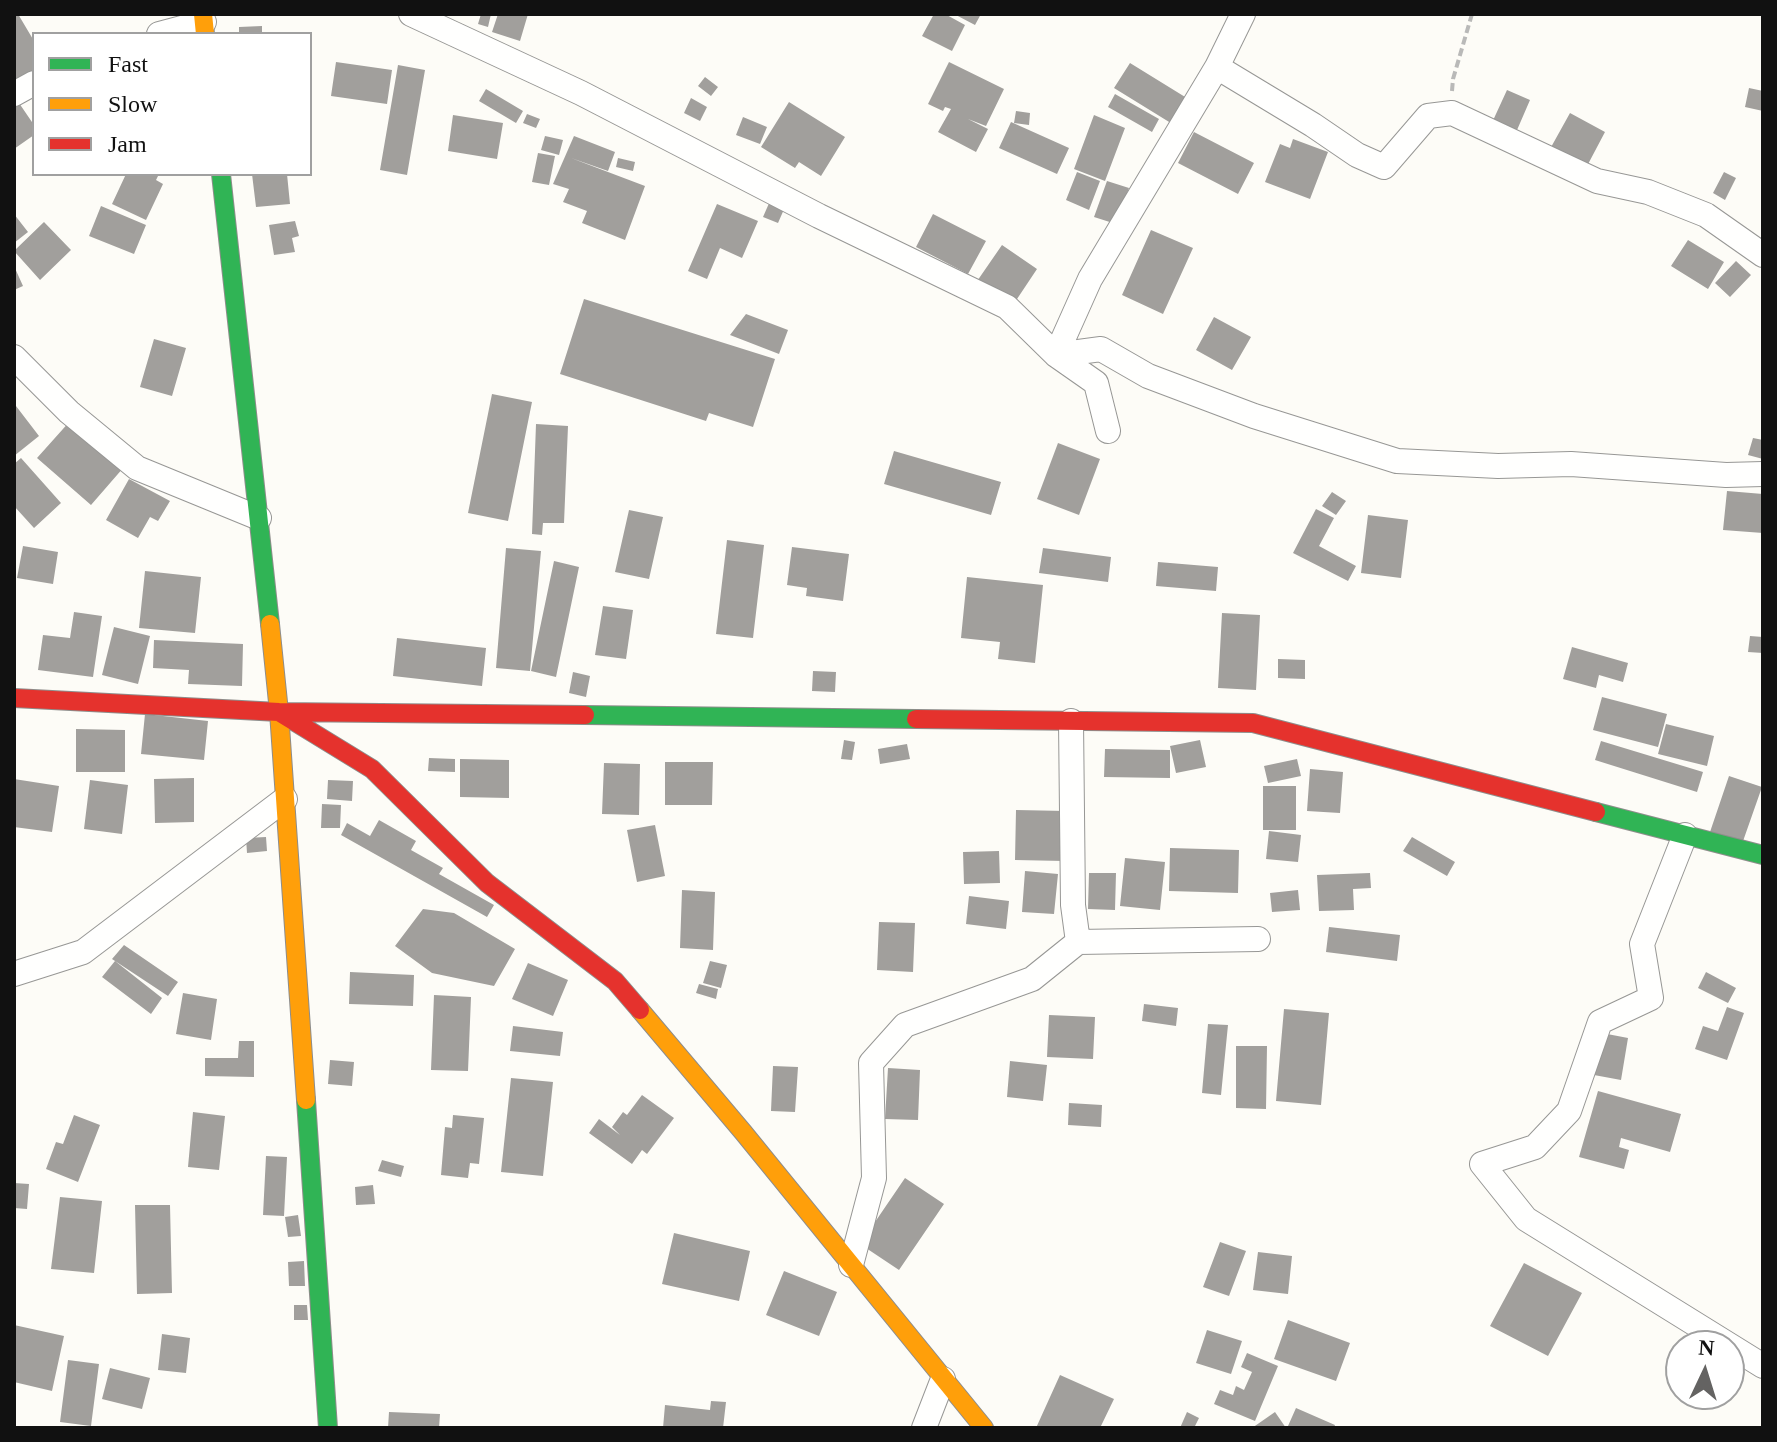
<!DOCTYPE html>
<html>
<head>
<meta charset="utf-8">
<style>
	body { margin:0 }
	#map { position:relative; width:1777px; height:1442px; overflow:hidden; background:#fdfcf7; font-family:"Times New Roman",serif }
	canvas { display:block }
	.frame { position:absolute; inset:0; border:16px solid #111; pointer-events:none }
	.legend { position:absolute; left:32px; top:32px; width:280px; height:144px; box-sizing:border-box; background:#fff; border:2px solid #a0a0a0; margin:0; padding:10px 14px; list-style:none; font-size:24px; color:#111 }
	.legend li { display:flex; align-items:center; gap:16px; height:40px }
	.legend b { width:40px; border:2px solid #a0a0a0 }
	.north { position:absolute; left:1665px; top:1330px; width:80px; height:80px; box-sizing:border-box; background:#fff; border:2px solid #a0a0a0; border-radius:50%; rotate:4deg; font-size:22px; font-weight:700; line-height:32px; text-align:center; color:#111 }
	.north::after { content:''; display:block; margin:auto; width:28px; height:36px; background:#646362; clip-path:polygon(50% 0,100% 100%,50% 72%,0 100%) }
</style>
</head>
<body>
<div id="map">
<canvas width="1777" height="1442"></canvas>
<div class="frame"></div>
<ul class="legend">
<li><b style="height:10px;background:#30b455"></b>Fast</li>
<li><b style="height:10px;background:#ff9f0a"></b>Slow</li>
<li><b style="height:10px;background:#e5322d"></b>Jam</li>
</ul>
<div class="north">N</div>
</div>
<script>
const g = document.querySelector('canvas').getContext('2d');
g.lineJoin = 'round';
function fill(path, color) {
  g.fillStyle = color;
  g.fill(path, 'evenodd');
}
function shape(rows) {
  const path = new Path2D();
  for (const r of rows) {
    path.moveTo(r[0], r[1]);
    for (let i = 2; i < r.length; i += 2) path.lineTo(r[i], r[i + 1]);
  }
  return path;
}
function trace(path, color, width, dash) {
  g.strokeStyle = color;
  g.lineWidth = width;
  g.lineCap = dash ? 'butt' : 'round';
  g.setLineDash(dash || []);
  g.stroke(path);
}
const building = shape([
	[14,14,18,14,34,41,34,73,18,83,14,77],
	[481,14,491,14,488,27,478,24],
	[498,14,528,14,520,41,492,32],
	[934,14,945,14,965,25,952,51,922,36],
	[954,14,981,14,975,25],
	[262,26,262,34,239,34,239,27],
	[336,62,392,70,387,104,331,96],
	[949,62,1004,89,986,126,968,119,988,129,976,152,938,132,951,109,945,107,943,111,928,104],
	[1130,63,1190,100,1174,125,1114,88],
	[398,65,425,70,407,175,380,170],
	[705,77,718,87,711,96,698,86],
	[1749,88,1763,91,1763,111,1745,107],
	[486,89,523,111,516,123,479,101],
	[1507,90,1530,100,1514,137,1490,127],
	[1115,94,1159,119,1152,132,1108,107],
	[691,98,707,107,700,121,684,113],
	[789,102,845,137,821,176,799,162,795,168,761,147],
	[19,103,34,125,34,135,14,149,14,106],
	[1016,111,1030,113,1029,125,1014,123],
	[1570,113,1605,132,1586,168,1550,149],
	[527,114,540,119,536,128,523,123],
	[453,115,503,123,497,159,448,151],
	[1094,115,1125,128,1105,181,1074,169],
	[743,117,767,127,760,144,736,135],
	[1011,122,1069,148,1057,174,999,148],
	[1194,132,1254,163,1238,194,1178,163],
	[545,136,563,140,559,155,541,150],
	[574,136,615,152,608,171,571,158,645,186,625,240,582,223,587,211,563,202,569,189,553,184],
	[1293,139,1328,152,1310,199,1265,182,1280,144,1290,148],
	[538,153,555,156,549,185,532,182],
	[618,158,635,162,633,171,616,167],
	[1077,172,1100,181,1089,210,1066,200],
	[1724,172,1736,178,1725,200,1713,193],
	[126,174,159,174,156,180,163,184,146,220,112,204],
	[252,174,287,174,290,204,256,207],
	[1107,181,1129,188,1116,224,1094,217],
	[770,201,785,207,778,223,763,217],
	[717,204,758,221,742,258,720,248,707,279,688,271],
	[101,206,146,225,134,254,89,236],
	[14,214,28,232,14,243],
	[933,214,986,241,968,274,916,247],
	[295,221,299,236,292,238,295,252,274,255,269,225],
	[44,222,71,250,40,280,14,251],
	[1151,230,1193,248,1163,314,1122,295],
	[1688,240,1724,262,1708,289,1671,266],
	[1002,245,1037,269,1009,311,973,287],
	[1736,261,1751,275,1730,297,1715,283],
	[14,266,23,286,14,290],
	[584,299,775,359,753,427,709,413,706,421,560,374],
	[746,314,788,330,779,354,730,335],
	[1214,317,1251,337,1232,370,1196,350],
	[154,339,186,348,172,396,140,387],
	[492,394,532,402,508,521,468,513],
	[16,406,39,436,14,456,14,408],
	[71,420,124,467,91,505,37,458],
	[536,424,568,426,564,523,543,523,542,535,532,534],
	[1753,438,1763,440,1763,459,1748,455],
	[1058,443,1100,459,1079,515,1037,499],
	[894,451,1001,482,991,515,884,484],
	[21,458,61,503,34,528,14,506,14,464],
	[129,479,170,501,158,521,150,517,138,538,106,520],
	[1727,491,1763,494,1763,533,1723,530],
	[1332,492,1346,501,1336,515,1322,506],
	[1316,509,1334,518,1319,546,1356,566,1348,581,1293,553],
	[629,510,663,517,649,579,615,572],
	[1368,515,1408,520,1401,578,1361,573],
	[727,540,764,545,753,638,716,634],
	[23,546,58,552,53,584,17,578],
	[792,547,849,554,843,601,806,596,807,588,787,585],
	[506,548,541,551,530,671,496,668],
	[1043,548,1111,557,1108,582,1039,573],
	[554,561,579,567,556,677,531,671],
	[1158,562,1218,567,1216,591,1156,586],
	[145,571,201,577,195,633,139,628],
	[967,577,1043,585,1035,663,998,659,1000,642,961,638],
	[603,606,633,610,626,659,595,655],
	[74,612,102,616,93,677,38,670,43,635,70,638],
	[1222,613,1260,615,1256,690,1218,688],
	[114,627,150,636,138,684,102,675],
	[1750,636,1763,637,1763,653,1748,652],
	[397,638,486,648,482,686,393,676],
	[154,640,243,644,242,686,188,684,189,670,153,668],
	[1572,647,1628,663,1623,682,1599,675,1596,688,1563,679],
	[1278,659,1305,660,1305,679,1278,678],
	[813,671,836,672,835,692,812,691],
	[573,672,590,676,586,697,569,693],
	[1602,697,1667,714,1658,747,1593,730],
	[145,714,208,721,204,760,141,754],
	[1666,724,1714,736,1707,766,1658,754],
	[76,729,125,730,125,772,76,772],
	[844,740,855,742,852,760,841,759],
	[1200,740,1206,767,1176,773,1170,746],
	[1601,741,1703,772,1697,792,1595,760],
	[907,744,910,759,880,764,878,749],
	[1105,749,1170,750,1170,778,1104,777],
	[429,758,455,759,455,772,428,771],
	[460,759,509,760,509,798,460,797],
	[1297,759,1301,776,1268,783,1264,766],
	[665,762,713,762,712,805,665,805],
	[604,763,640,764,639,815,602,814],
	[1310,769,1343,772,1340,813,1307,811],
	[1729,776,1762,787,1742,844,1710,832],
	[194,778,194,822,155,823,154,779],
	[14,779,59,786,52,832,14,827],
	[90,780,128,785,122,834,84,829],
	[328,780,353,781,352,801,327,799],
	[1263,786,1296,786,1296,830,1263,830],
	[322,804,341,805,340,828,321,828],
	[1016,810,1066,811,1064,861,1015,860],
	[379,820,416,841,411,850,443,868,439,874,494,905,487,917,341,835,347,823,370,836],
	[655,825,665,876,637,882,627,830],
	[1269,831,1301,835,1298,862,1266,859],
	[266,837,267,851,247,853,246,838],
	[1412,837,1455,862,1447,876,1403,851],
	[1170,848,1239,850,1238,893,1169,891],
	[999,851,1000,883,964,884,963,852],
	[1125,858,1165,862,1160,910,1120,906],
	[1025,871,1058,874,1054,914,1022,912],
	[1089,873,1116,873,1115,910,1088,909],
	[1370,873,1371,888,1353,889,1354,910,1319,911,1317,875],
	[682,890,715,892,713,950,680,948],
	[1298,890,1300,910,1272,912,1270,893],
	[969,896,1009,901,1006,929,966,924],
	[423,909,454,913,515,949,494,986,432,973,395,946],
	[879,922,915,923,913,972,877,970],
	[1329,927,1400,935,1397,961,1326,952],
	[124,945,178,982,168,996,112,959],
	[115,961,162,998,151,1014,102,977],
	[710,961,727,965,721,988,703,983],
	[528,963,568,980,553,1016,512,999],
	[350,972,414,975,413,1006,349,1004],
	[1706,972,1736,988,1728,1003,1698,988],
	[699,984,718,989,716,999,696,993],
	[183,993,217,999,211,1040,176,1034],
	[434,995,471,997,468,1071,431,1070],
	[1144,1004,1178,1008,1176,1026,1142,1021],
	[1727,1007,1744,1013,1727,1060,1695,1049,1703,1026,1718,1031],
	[1284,1009,1329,1013,1321,1105,1276,1101],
	[1049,1015,1095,1017,1093,1059,1047,1057],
	[1208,1024,1228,1025,1221,1095,1202,1093],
	[513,1026,563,1032,560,1056,510,1051],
	[1602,1033,1628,1038,1621,1080,1594,1075],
	[239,1041,254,1041,254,1077,205,1076,205,1058,238,1058],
	[1236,1046,1267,1046,1266,1109,1236,1108],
	[330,1060,354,1062,352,1086,328,1084],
	[1010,1061,1047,1065,1043,1101,1007,1097],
	[773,1066,798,1067,795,1112,771,1111],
	[888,1068,920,1070,918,1120,885,1119],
	[511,1078,553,1082,543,1176,501,1172],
	[1598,1091,1681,1114,1670,1152,1621,1138,1619,1147,1629,1150,1624,1169,1579,1157],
	[642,1095,674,1118,647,1154,642,1150,632,1164,589,1133,599,1119,620,1135,612,1127,623,1112,627,1115],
	[1069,1103,1102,1105,1101,1127,1068,1125],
	[193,1112,225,1116,219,1170,188,1167],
	[74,1115,100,1125,78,1182,46,1169,56,1142,63,1144],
	[453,1115,484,1118,479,1164,470,1163,468,1178,441,1175,445,1127,452,1128],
	[266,1156,287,1157,284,1216,263,1215],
	[382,1160,404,1166,401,1177,378,1171],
	[905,1178,944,1204,899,1270,860,1244],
	[14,1183,29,1184,27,1209,14,1208],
	[373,1185,375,1204,356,1205,355,1187],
	[60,1197,102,1201,94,1273,51,1269],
	[135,1205,170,1205,172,1293,137,1294],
	[298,1215,301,1236,288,1237,285,1217],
	[674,1233,750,1251,739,1301,662,1284],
	[1220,1242,1246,1251,1229,1296,1203,1287],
	[1258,1252,1292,1256,1288,1294,1253,1290],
	[304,1261,305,1286,289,1286,288,1262],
	[1524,1263,1582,1293,1548,1356,1490,1326],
	[784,1271,837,1292,819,1336,766,1315],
	[294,1305,307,1305,308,1320,294,1320],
	[1288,1320,1350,1343,1336,1381,1274,1359],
	[14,1325,64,1336,52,1391,14,1382],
	[1207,1330,1242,1341,1231,1374,1196,1363],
	[162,1334,190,1338,186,1373,158,1370],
	[1247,1353,1278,1366,1255,1421,1214,1404,1220,1390,1233,1395,1236,1386,1244,1390,1252,1372,1241,1367],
	[68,1360,99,1364,91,1426,60,1422],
	[110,1368,150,1378,142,1409,102,1399],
	[1060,1375,1114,1399,1100,1428,1036,1428],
	[711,1401,726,1402,723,1428,663,1428,665,1405,710,1410],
	[1296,1408,1335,1425,1334,1428,1288,1426],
	[389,1412,440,1414,439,1428,388,1428],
	[1187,1412,1199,1418,1194,1428,1180,1428],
	[1275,1412,1286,1428,1252,1428]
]);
const path = shape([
	[1452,91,1453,79,1472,14]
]);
const street = shape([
	[411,14,581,93,819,216,1007,307,1056,355,1096,383,1108,431],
	[159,34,204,22],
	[1217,67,1243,14],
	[14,94,34,83],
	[1056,355,1090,279,1217,67,1313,125,1357,155,1384,167,1428,116,1452,113,1597,181,1648,192,1706,215,1763,255],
	[1056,355,1101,349,1148,376,1254,416,1397,461,1498,466,1571,464,1726,475,1763,474],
	[14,357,69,412,137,468,259,518],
	[1071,721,1073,905,1078,942],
	[1685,835,1642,944,1651,998,1600,1022,1569,1111,1535,1147,1482,1164,1526,1219,1763,1366],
	[14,974,83,952,285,799],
	[851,1265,874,1178,871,1063,905,1025,1032,979,1078,942,1258,939],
	[924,1428,943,1379]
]);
const fast = shape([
	[221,174,270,624],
	[585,715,916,719],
	[1596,812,1763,855],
	[306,1100,328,1428]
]);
const slow = shape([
	[203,14,205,34],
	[270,624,279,712,306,1100],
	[640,1010,743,1132,984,1428]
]);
const jam = shape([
	[14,698,279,712,585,715],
	[279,712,372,769,487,883,615,981,640,1010],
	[916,719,1253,723,1596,812]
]);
fill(building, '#a19f9c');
trace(street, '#979795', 26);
trace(fast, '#8e8d8b', 20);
trace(slow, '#8e8d8b', 20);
trace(jam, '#8e8d8b', 20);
trace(path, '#b9b9b8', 4, [8, 4]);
trace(street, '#fffffe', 24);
trace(fast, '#30b455', 18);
trace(slow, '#ff9f0a', 18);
trace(jam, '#e5322d', 18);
</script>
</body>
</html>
